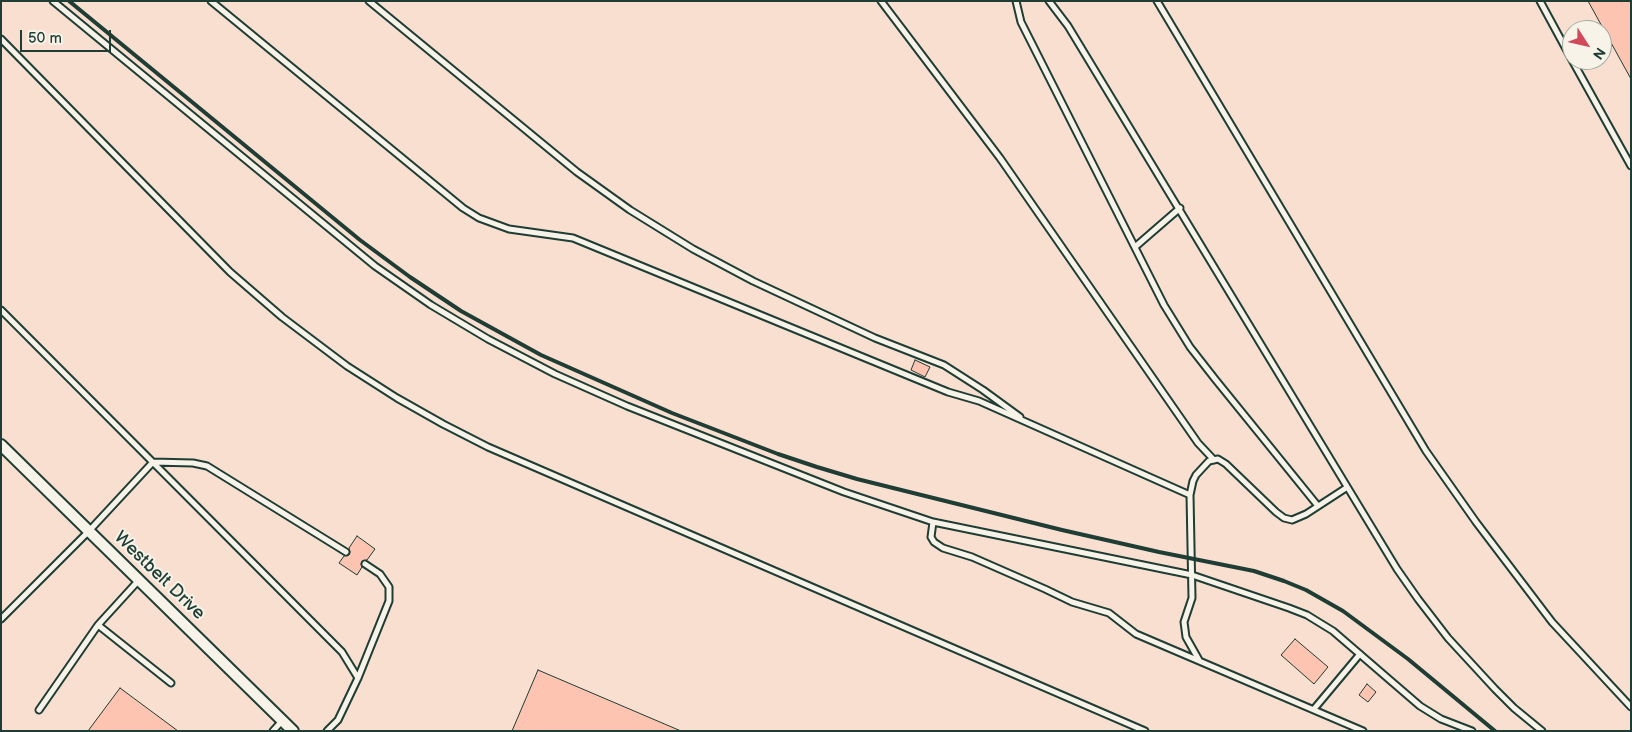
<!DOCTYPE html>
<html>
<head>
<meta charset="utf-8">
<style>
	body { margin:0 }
	#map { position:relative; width:1632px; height:732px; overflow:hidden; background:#f8eadd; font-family:"Balsamiq Sans",sans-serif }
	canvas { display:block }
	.frame { position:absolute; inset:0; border:2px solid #1f3d34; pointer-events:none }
	.north { position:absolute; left:1562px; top:20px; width:50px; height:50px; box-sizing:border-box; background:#f7f3e8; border:1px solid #a1aaa0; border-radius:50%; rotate:125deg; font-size:14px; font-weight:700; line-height:20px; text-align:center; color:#1f3d34 }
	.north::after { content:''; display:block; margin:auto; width:18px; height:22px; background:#d1495b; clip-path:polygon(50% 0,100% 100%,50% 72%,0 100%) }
	.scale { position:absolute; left:20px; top:30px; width:91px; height:22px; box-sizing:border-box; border:2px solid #1f3d34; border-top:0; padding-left:6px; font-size:15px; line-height:18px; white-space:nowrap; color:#1f3d34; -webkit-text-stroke:4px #f7f3e8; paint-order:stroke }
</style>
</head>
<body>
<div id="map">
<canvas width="1632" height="732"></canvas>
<div class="frame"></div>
<div class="north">N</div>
<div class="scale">50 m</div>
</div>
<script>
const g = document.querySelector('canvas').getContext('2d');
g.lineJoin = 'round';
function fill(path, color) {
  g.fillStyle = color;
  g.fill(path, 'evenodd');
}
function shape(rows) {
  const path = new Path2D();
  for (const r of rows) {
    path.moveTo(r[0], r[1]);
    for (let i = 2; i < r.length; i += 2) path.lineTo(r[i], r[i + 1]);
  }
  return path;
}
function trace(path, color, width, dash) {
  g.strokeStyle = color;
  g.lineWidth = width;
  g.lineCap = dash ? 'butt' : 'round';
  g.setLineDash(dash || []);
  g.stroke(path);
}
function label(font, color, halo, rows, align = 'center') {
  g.font = font + ' "Balsamiq Sans",sans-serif';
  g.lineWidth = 4;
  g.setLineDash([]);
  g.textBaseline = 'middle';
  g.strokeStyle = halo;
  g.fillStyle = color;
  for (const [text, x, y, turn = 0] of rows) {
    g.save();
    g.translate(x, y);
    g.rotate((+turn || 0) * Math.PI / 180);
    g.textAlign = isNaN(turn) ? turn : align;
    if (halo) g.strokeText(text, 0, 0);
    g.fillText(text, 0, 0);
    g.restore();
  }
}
const built = shape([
	[1,1,1631,1,1631,731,1,731],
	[1572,30,1602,30,1602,60,1572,60]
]);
const building = shape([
	[1588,1,1631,1,1631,79,1588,1],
	[915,360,930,367,925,377,911,370,915,360],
	[357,536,375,549,367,560,362,561,361,564,362,567,357,575,339,563,344,556,349,555,350,552,349,548,357,536],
	[1295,639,1328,667,1314,684,1281,655,1295,639],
	[538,670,681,731,512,731,538,670],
	[1367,684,1376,692,1368,702,1359,695,1367,684],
	[120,688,178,731,88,731,120,688]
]);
const lane = shape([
	[53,1,375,266,431,305,488,339,555,374,627,406,844,492,933,522,1192,575,1289,608,1307,615,1333,631,1420,706,1441,719,1472,731],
	[211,1,463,208,479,218,509,229,573,238,948,392,979,401,1190,495],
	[369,1,577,172,630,210,693,249,753,281,875,338,944,365,983,390,1020,417],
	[881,1,1000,158,1198,443,1214,460],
	[1016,1,1021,22,1164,305,1190,347,1215,379,1318,506],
	[1049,1,1068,26,1397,569,1418,599,1448,638,1495,689,1514,708,1542,731],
	[1157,1,1426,451,1476,522,1552,622,1631,707],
	[1540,1,1572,60],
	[1,39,230,272,282,317,347,366,397,398,443,424,488,447,1145,731],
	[1572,60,1631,166],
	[1135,247,1180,208],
	[1,310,342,652,358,678],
	[933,522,931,537,934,542,943,548,972,557,1045,589,1072,602,1109,613,1136,634,1363,731],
	[1,619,89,531,153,462,193,463,207,466,346,552],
	[98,625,171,683],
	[1199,660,1186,637,1184,622,1192,598,1190,495,1193,481,1196,475,1209,461,1218,459,1226,464,1276,512,1284,518,1292,520,1306,514,1346,488],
	[1314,709,1360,654],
	[39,710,98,625,139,580],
	[273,731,282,721],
	[327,731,338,720,358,678,389,601,389,587,380,574,365,564]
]);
const street = shape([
	[1,445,293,731]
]);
const rail = shape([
	[69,1,360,240,410,277,461,311,541,355,672,413,778,454,817,467,857,479,1062,530,1159,552,1254,571,1284,581,1306,590,1343,611,1408,659,1495,731]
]);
const streetNames = [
	["Westbelt Drive",159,576,44]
];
fill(built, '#f9dfd0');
fill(building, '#fcc4b1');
trace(building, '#1f3d34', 1);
trace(lane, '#1f3d34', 9);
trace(street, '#1f3d34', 14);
trace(lane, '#f7f3e8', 5);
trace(street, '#f7f3e8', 10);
trace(rail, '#1f3d34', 4);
label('18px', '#1f3d34', '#f7f3e8', streetNames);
</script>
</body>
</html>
